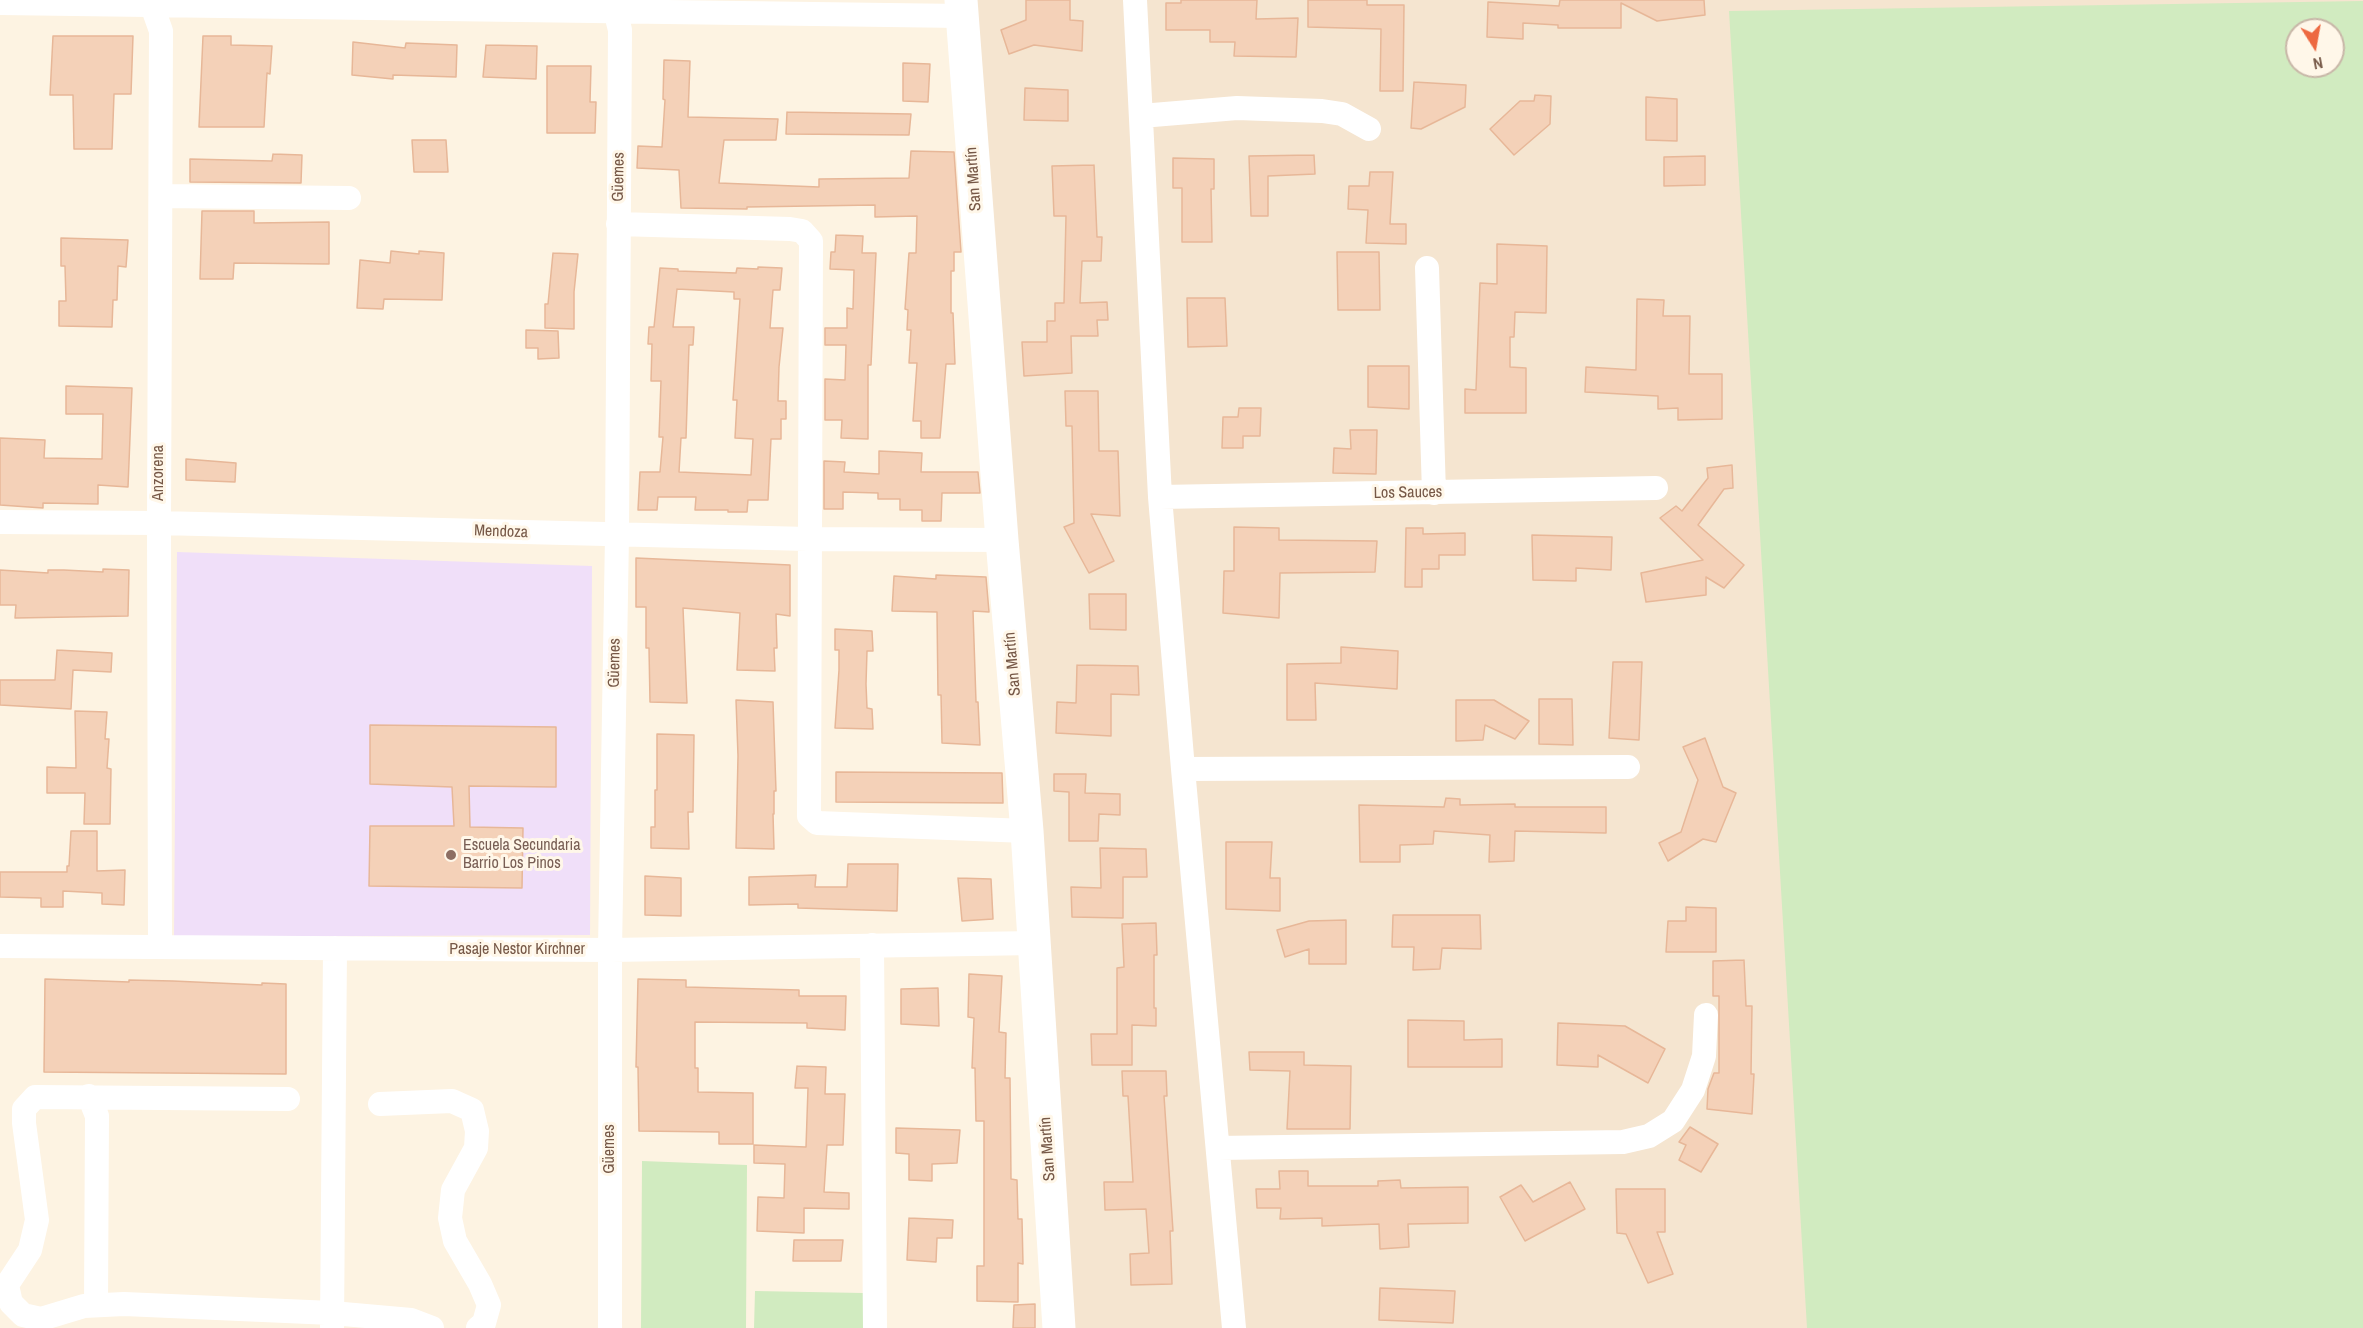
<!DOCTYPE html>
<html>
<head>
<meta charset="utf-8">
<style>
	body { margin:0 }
	#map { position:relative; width:2363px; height:1328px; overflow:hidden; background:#fdf3e2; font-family:"Archivo Narrow",sans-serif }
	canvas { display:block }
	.north { position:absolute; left:2285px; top:18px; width:60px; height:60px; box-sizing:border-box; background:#fff7e9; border:2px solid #c8b7a8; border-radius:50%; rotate:169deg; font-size:16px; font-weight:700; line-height:24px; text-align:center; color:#765847 }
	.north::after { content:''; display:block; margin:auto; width:21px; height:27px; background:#ed6941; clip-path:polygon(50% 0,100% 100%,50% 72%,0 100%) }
</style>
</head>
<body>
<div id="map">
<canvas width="2363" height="1328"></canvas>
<div class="north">N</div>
</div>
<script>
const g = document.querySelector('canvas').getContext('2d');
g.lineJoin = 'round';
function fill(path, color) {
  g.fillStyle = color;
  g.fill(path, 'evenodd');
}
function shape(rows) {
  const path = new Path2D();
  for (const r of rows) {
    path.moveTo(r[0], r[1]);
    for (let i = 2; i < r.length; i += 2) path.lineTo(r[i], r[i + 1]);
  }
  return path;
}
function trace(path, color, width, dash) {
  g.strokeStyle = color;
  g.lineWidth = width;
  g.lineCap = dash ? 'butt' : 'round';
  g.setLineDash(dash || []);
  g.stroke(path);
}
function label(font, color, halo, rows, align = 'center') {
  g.font = font + ' "Archivo Narrow",sans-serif';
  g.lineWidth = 6;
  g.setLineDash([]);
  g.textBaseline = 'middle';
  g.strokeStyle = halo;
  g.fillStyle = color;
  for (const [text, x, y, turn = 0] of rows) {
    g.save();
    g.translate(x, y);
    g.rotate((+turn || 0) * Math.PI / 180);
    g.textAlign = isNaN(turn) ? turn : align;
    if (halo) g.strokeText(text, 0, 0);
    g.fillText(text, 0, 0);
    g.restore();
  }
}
const residential = shape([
	[960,0,2363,0,2363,1328,1059,1328],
	[2297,30,2333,30,2333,66,2297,66]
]);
const education = shape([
	[177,552,592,566,590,935,174,937]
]);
const green = shape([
	[2363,1,2363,1328,1807,1328,1729,11],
	[2297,30,2333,30,2333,66,2297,66],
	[642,1161,747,1165,746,1328,641,1328],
	[755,1291,863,1293,863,1328,754,1328]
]);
const building = shape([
	[1026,0,1070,0,1070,20,1083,21,1082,51,1034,45,1009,54,1001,30,1026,20,1026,0],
	[1181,0,1257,0,1256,19,1298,18,1296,57,1234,56,1235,42,1210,42,1210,30,1166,30,1166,3,1181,3,1181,0],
	[1308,0,1367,0,1367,5,1404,5,1403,91,1380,91,1381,29,1308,27,1308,0],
	[1560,0,1704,0,1705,15,1657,21,1621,3,1621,28,1558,28,1558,25,1523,23,1523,39,1487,37,1488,2,1559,6,1560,0],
	[53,36,133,36,131,94,114,94,112,149,74,149,73,95,50,95,53,36],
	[203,36,231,36,231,45,272,46,270,74,267,73,264,127,199,127,203,36],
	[353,42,405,48,406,43,457,45,456,77,393,75,393,79,352,75,353,42],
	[486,45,537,46,536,79,483,77,486,45],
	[664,60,690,61,688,117,778,119,776,140,724,140,719,183,819,187,819,179,909,178,911,151,954,152,961,252,954,252,954,271,951,271,951,313,953,313,955,364,946,364,940,438,921,438,921,421,913,421,917,363,909,363,911,330,907,330,908,310,905,309,909,253,916,253,917,216,875,217,875,205,747,207,747,209,681,208,679,170,637,168,638,146,662,147,665,100,663,99,664,60],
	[903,63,930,64,928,102,903,101,903,63],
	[547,66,591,66,590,102,596,102,595,133,547,133,547,66],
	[1414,82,1466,85,1465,107,1421,129,1411,128,1414,82],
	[1025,88,1068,90,1068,121,1024,120,1025,88],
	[1535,95,1551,96,1550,124,1514,155,1490,129,1520,101,1534,101,1535,95],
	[1646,97,1677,99,1677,141,1646,140,1646,97],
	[787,112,911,114,909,135,786,134,787,112],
	[412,140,446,140,448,172,414,172,412,140],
	[273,154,302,155,301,183,190,182,190,159,272,161,273,154],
	[1314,155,1315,174,1268,176,1268,216,1251,216,1249,156,1314,155],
	[1705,156,1705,185,1664,186,1664,157,1705,156],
	[1173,158,1214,159,1214,189,1211,189,1212,242,1182,242,1182,188,1173,188,1173,158],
	[1094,165,1097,237,1102,237,1101,261,1082,261,1080,303,1107,302,1108,320,1097,320,1098,336,1071,336,1072,373,1024,376,1022,342,1047,342,1047,321,1055,321,1055,303,1064,303,1066,216,1054,216,1052,166,1094,165],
	[1370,172,1393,172,1390,224,1406,224,1406,244,1366,243,1368,210,1348,209,1349,186,1369,186,1370,172],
	[202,211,254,211,254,223,329,222,329,264,234,263,233,279,200,279,202,211],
	[836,235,863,236,862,253,876,253,871,365,868,365,868,439,841,438,842,420,825,420,825,379,845,380,846,345,825,345,825,328,847,328,847,308,853,309,854,270,830,269,831,252,835,252,836,235],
	[61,238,128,240,126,267,118,266,117,300,113,300,112,327,59,326,59,301,66,301,65,266,61,266,61,238],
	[1497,244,1547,246,1546,313,1515,312,1514,337,1510,337,1510,367,1526,368,1526,413,1465,413,1465,389,1476,390,1480,283,1497,284,1497,244],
	[391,251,419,254,419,251,444,253,442,300,384,299,383,309,357,308,360,260,390,263,391,251],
	[1337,252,1379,252,1380,310,1338,310,1337,252],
	[553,253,578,254,574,292,574,329,545,328,545,304,548,304,553,253],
	[758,267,782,268,780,290,773,290,770,328,783,328,779,367,778,401,786,401,786,419,781,419,781,439,771,439,768,500,748,500,747,512,728,512,728,510,695,510,696,497,658,497,657,510,638,510,640,472,660,472,663,437,659,437,661,381,651,381,652,344,648,344,649,327,654,327,660,268,678,269,678,271,736,273,737,268,758,269,758,267],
	[677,289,734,292,734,299,740,299,733,400,737,400,735,438,753,439,751,475,679,472,681,438,686,438,689,345,693,345,694,327,673,327,677,289],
	[1187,298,1225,298,1227,346,1188,347,1187,298],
	[1637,299,1664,300,1663,316,1690,316,1689,374,1722,374,1722,419,1678,420,1678,408,1658,409,1658,396,1585,392,1586,367,1636,370,1637,299],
	[526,330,558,331,559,358,538,359,538,348,526,348,526,330],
	[1368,366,1409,366,1409,409,1368,407,1368,366],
	[66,386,132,388,128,487,98,485,98,504,43,503,43,508,0,505,0,438,45,440,44,458,102,459,103,414,66,414,66,386],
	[1065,391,1098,391,1099,451,1118,451,1120,516,1091,514,1114,561,1089,573,1064,527,1074,523,1072,426,1066,426,1065,391],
	[1239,408,1261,408,1260,436,1243,436,1243,448,1222,448,1223,417,1238,417,1239,408],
	[1350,430,1377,430,1376,474,1333,473,1334,448,1351,449,1350,430],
	[879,451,922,453,921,472,978,472,980,493,942,493,941,521,922,521,922,510,900,510,900,499,878,499,878,493,843,492,843,509,824,509,824,461,845,462,844,472,879,474,879,451],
	[186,459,236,463,235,482,186,480,186,459],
	[1732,465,1733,488,1724,489,1698,525,1744,565,1724,588,1706,577,1706,595,1646,602,1641,573,1703,560,1660,518,1676,506,1682,511,1708,478,1707,468,1732,465],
	[1234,527,1279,528,1279,540,1377,541,1375,572,1280,573,1279,618,1223,613,1224,571,1234,571,1234,527],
	[1406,528,1423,528,1423,534,1465,533,1465,555,1439,555,1439,569,1422,569,1422,587,1405,587,1406,528],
	[1532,535,1612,537,1611,570,1576,568,1576,581,1533,580,1532,535],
	[636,558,790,565,790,616,776,614,777,648,774,648,775,671,737,670,740,613,683,608,687,703,650,702,649,648,646,648,646,607,636,607,636,558],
	[103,569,129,570,128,616,15,618,16,605,0,605,0,570,48,573,48,570,64,570,103,572,103,569],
	[936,575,986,577,989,612,973,611,976,702,978,702,980,745,942,743,941,695,938,695,937,612,892,611,894,576,936,579,936,575],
	[1089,594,1126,594,1126,630,1090,629,1089,594],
	[835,629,872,631,873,651,867,651,866,684,867,708,872,709,873,729,835,728,839,670,839,650,835,650,835,629],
	[1341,647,1398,651,1397,689,1315,683,1316,720,1287,720,1287,664,1341,663,1341,647],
	[57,650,112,653,111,672,73,670,71,709,0,705,0,680,55,680,57,650],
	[1613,662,1642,662,1639,740,1609,738,1613,662],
	[1077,665,1138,666,1139,695,1111,694,1111,736,1056,733,1057,702,1076,703,1077,665],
	[1539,699,1572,699,1573,745,1539,744,1539,699],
	[736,700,773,702,776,791,774,791,774,814,773,814,774,849,736,848,738,756,736,700],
	[1456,700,1494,700,1529,721,1515,739,1485,725,1483,740,1456,741,1456,700],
	[75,711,107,712,105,739,109,739,107,768,111,769,110,824,84,824,85,793,47,793,47,767,76,768,75,711],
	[370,725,556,727,556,787,469,786,470,827,523,828,522,888,369,886,370,826,454,826,452,787,370,784,370,725],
	[657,734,694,735,693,812,688,812,689,849,651,848,651,827,655,827,655,790,657,790,657,734],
	[1705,738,1723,787,1736,793,1716,842,1703,839,1668,861,1659,843,1681,832,1698,780,1683,747,1705,738],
	[836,772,1002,773,1003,803,836,802,836,772],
	[1054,774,1086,774,1085,793,1120,794,1120,815,1099,814,1098,841,1069,841,1069,792,1054,791,1054,774],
	[1446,798,1460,799,1460,805,1515,804,1515,807,1606,807,1606,833,1515,831,1514,861,1489,862,1490,835,1434,831,1433,844,1400,845,1400,862,1360,862,1359,805,1444,807,1446,798],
	[71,831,97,831,97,871,125,870,124,905,102,904,102,893,63,891,63,907,41,907,41,898,0,897,0,872,67,872,67,866,69,866,71,831],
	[1226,842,1272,842,1270,878,1280,878,1280,911,1226,909,1226,842],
	[1100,848,1146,849,1147,877,1123,877,1123,918,1072,917,1071,887,1101,888,1100,848],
	[848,864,898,864,897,911,798,908,798,904,749,905,749,877,816,875,815,887,847,887,848,864],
	[645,876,681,878,681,916,645,915,645,876],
	[958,878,991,879,993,919,962,921,958,878],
	[1686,907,1716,908,1716,952,1666,952,1668,921,1686,921,1686,907],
	[1393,915,1480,915,1481,949,1442,948,1440,969,1413,970,1414,947,1392,947,1393,915],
	[1346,920,1346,964,1309,964,1309,949,1285,957,1277,930,1309,921,1346,920],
	[1156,923,1157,955,1154,955,1154,1008,1156,1008,1156,1026,1132,1025,1132,1065,1092,1065,1091,1034,1117,1034,1117,968,1124,967,1122,924,1156,923],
	[1744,960,1746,1006,1752,1006,1751,1074,1754,1074,1752,1114,1707,1109,1708,1089,1714,1073,1719,1073,1719,996,1713,996,1713,961,1744,960],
	[969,974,1002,976,999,1032,1006,1033,1005,1078,1010,1078,1011,1179,1017,1180,1018,1219,1022,1219,1023,1264,1018,1263,1018,1302,977,1301,977,1266,984,1266,984,1121,976,1121,975,1068,972,1068,974,1018,968,1017,969,974],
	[45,979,129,982,129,980,173,981,262,985,262,983,286,984,286,1074,44,1072,45,979],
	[638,979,686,980,686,987,799,990,799,996,846,996,845,1030,807,1028,807,1023,695,1022,695,1068,698,1068,698,1092,753,1093,753,1144,719,1144,719,1132,639,1131,638,1067,636,1067,638,979],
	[938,988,939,1026,901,1024,901,989,938,988],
	[1408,1020,1464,1021,1464,1040,1502,1039,1502,1067,1408,1067,1408,1020],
	[1558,1023,1625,1026,1665,1049,1648,1083,1598,1055,1598,1067,1557,1065,1558,1023],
	[1249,1052,1304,1052,1304,1065,1351,1066,1350,1129,1287,1129,1290,1071,1250,1070,1249,1052],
	[797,1066,826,1067,825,1094,845,1094,843,1145,827,1145,824,1192,849,1193,849,1209,804,1208,804,1233,757,1231,758,1197,784,1198,785,1164,754,1163,754,1145,806,1147,808,1088,795,1088,797,1066],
	[1122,1071,1166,1071,1167,1096,1164,1096,1173,1231,1170,1231,1172,1284,1131,1285,1130,1254,1149,1253,1146,1209,1105,1210,1104,1182,1133,1182,1128,1096,1123,1096,1122,1071],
	[1690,1127,1718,1144,1701,1172,1679,1160,1686,1145,1679,1142,1690,1127],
	[896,1128,960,1130,957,1163,932,1164,932,1181,909,1180,909,1154,896,1153,896,1128],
	[1279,1171,1308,1171,1308,1186,1378,1186,1378,1181,1400,1180,1401,1188,1468,1187,1468,1223,1408,1224,1409,1247,1380,1249,1379,1224,1322,1226,1322,1218,1280,1219,1281,1208,1257,1208,1256,1189,1280,1189,1279,1171],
	[1570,1182,1585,1209,1525,1241,1500,1197,1521,1185,1533,1202,1570,1182],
	[1616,1189,1665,1189,1665,1232,1657,1232,1673,1274,1648,1283,1626,1234,1617,1233,1616,1189],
	[909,1218,953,1220,952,1238,937,1238,936,1262,907,1260,909,1218],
	[794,1240,843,1240,841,1261,793,1261,794,1240],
	[1380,1288,1455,1291,1453,1323,1379,1320,1380,1288],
	[1035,1304,1035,1328,1013,1328,1014,1305,1035,1304]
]);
const street = shape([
	[150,0,161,31,159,523,160,947],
	[609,0,615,10,620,30,617,535,610,950,610,1328],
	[1135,0,1160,497,1183,769,1234,1328],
	[0,3,962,16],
	[1141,116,1237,108,1322,111,1342,114,1369,129],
	[161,196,349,198],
	[618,224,790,229,802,231,811,241,809,816,817,823,1027,831],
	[1427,268,1434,493],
	[1160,497,1656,488],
	[0,522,159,523,808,539,1002,540],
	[1183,769,1628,767],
	[872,945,875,1328],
	[0,946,610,950,1035,943],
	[89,1096,97,1116,96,1305],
	[288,1099,35,1097,24,1109,24,1123,37,1220,30,1250,7,1285,11,1303,23,1315,41,1319,84,1306,124,1304,332,1313,411,1320,432,1328],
	[380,1104,452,1101,472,1110,477,1131,476,1148,453,1190,450,1218,455,1241,480,1284,489,1305,484,1323,478,1328],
	[1218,1148,1623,1142,1649,1136,1673,1121,1693,1090,1704,1056,1706,1015],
	[332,1327,335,948]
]);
const secondary = shape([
	[961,0,1002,540,1027,831,1059,1328]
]);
const markers = [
	[451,855,6,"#8d6e63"]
];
const streetNames = [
	["Güemes",619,177,-89],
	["San Martín",974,179,-94],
	["Anzorena",159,473,-90],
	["Los Sauces",1408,493,-1],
	["Mendoza",501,532,2],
	["Güemes",615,663,-89],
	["San Martín",1013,664,-95],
	["Pasaje Nestor Kirchner",517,950],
	["Güemes",610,1149,-90],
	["San Martín",1048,1149,-94]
];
const educationNames = [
	["Escuela Secundaria",463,846],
	["Barrio Los Pinos",463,864]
];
fill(residential, '#f5e5d0');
fill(education, '#f0dff9');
fill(green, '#d1ebc0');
fill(building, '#f4d1b8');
trace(building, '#e7b798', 1.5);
trace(street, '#fff', 24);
trace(secondary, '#fff', 33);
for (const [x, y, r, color] of markers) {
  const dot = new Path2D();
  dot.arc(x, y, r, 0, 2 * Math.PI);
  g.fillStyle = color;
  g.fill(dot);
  trace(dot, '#fff7e9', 2);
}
label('16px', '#765847', '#fff7e9', streetNames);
label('16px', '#785e54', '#fff7e9', educationNames, 'left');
</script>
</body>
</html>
